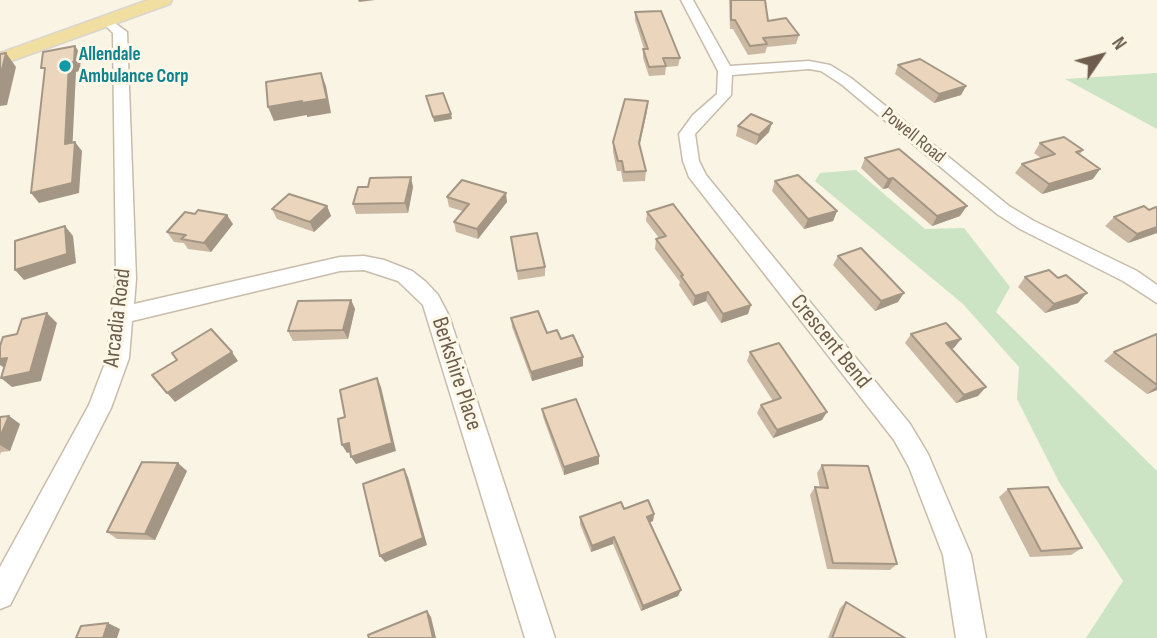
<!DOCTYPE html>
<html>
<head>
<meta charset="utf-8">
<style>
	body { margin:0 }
	#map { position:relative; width:1157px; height:638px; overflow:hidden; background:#f9f4e3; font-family:"Sofia Sans Condensed",sans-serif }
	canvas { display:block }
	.north { position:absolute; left:1066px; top:21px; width:70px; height:70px; -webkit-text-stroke:5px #fdf7e8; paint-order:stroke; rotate:55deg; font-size:19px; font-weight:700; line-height:28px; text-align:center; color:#6e5d4c }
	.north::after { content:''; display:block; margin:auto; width:24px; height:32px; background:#6e5d4c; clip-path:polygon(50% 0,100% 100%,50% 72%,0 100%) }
</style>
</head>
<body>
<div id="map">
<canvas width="1157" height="638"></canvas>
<div class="north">N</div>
</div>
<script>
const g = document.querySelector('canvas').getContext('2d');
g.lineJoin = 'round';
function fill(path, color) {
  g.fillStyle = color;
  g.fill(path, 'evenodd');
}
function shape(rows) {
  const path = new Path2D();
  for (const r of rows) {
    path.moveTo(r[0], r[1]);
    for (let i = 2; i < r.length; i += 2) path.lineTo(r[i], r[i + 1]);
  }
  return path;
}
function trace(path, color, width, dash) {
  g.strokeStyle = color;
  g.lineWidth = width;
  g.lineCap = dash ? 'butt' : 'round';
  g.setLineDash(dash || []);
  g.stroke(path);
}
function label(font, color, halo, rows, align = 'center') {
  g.font = font + ' "Sofia Sans Condensed",sans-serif';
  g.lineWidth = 6;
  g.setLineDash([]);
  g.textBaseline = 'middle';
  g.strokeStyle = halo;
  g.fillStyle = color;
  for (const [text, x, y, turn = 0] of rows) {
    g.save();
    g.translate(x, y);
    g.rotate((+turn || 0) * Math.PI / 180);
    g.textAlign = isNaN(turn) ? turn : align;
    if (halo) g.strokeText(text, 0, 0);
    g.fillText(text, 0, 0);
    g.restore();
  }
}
const green = shape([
	[1157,73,1157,129,1065,79],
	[856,170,925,229,964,228,1010,287,996,312,1157,471,1157,638,1086,638,1123,581,1059,482,1017,399,1019,367,963,304,815,181,820,173]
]);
const minor = shape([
	[681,0,693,0,730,66,809,61,830,65,851,78,1009,206,1034,221,1137,271,1157,285,1157,303,1123,281,1020,229,997,214,841,84,821,71,809,69,732,75,731,95,695,134,699,161,706,175,910,424,928,454,971,555,986,638,956,638,943,555,909,467,894,440,689,177,683,161,679,134,693,115,717,94,718,71,681,0],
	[107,17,127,32,136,279,134,304,340,257,364,256,384,260,412,271,426,282,438,295,449,316,555,638,525,638,423,305,398,281,364,270,340,271,132,321,129,358,111,408,10,605,0,609,0,567,89,405,107,358,116,279,113,33,101,21,107,17]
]);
const major = shape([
	[148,0,172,0,170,4,0,65,0,53,148,0]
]);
const wall = shape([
	[729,0,765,0,768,21,799,35,796,44,767,47,765,53,748,55,733,29,730,29],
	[635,12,680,58,678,66,666,67,665,75,649,76,643,58,643,49,644,49,635,20],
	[898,65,966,86,961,95,934,103,895,74],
	[647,111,639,146,646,171,645,181,623,182,621,171,617,171,613,152,613,142],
	[738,126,769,132,756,145,736,136],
	[1040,143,1083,150,1080,154,1093,179,1042,194,1015,173,1022,164,1041,158,1034,153],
	[865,158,960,216,932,226,888,188,883,189,861,168],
	[775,181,837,211,833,221,804,229,772,191],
	[413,187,408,213,356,214,353,204],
	[447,197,507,202,478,239,456,232,454,222,463,211,449,207],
	[327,206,331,216,314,232,277,219,272,209],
	[647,212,748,314,721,323,706,301,693,306,679,285,680,282,655,249,656,239,659,238,646,221],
	[1114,217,1157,233,1128,243,1105,226],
	[233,224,211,252,188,249,184,243,174,242,167,232],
	[511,237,545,267,545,276,518,280],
	[838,256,898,302,875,311,833,265],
	[1025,277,1078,303,1045,313,1018,287],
	[351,300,355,309,348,339,293,341,288,331],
	[511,318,561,339,583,357,583,366,532,381,512,327],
	[911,334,954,348,951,349,978,396,956,403,905,343],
	[1157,334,1157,390,1147,394,1104,361,1114,352],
	[750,352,822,420,773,438,757,413,761,405,773,401,747,361],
	[542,409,599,456,599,464,564,475,543,417],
	[9,416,20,424,10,451,1,452,0,455,0,417],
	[822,465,897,564,890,570,827,569,810,495,815,487,820,488,817,473],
	[187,471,155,540,117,539,107,532],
	[1008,489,1082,548,1071,555,1030,557,999,497],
	[624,509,654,514,653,521,650,522,678,596,641,611,613,544,591,552,580,524,580,517],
	[846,602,905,638,828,638,840,608]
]);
const shadedWall = shape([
	[358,0,375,0,359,2],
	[75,46,81,55,80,71,76,72,72,154,65,144,69,63],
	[6,53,16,67,7,105,0,106,0,77],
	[321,73,326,86,331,113,307,117,307,115,274,121,268,107],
	[966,86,961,95,934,103,939,94],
	[648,101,647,111,638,153,639,143],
	[451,114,452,119,434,122,433,117],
	[772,123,769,132,756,145,759,135],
	[75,142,82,151,79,193,39,203,31,193],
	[1100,169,1093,179,1042,194,1049,184],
	[411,177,413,187,408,213,405,203],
	[893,178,888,188,883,189,888,179],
	[506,193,507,202,478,239,477,229],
	[327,206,331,216,314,232,310,222],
	[967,206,960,216,932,226,937,216],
	[837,211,833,221,804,229,808,219],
	[227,215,233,224,211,252,204,243],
	[65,226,73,236,76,263,24,280,15,270],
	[1157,227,1157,233,1128,243,1137,234],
	[708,292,706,301,693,306,695,296],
	[904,293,898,302,875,311,881,301],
	[1087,293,1078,303,1045,313,1054,304],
	[351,300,355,309,348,339,343,330],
	[751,305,748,314,721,323,723,314],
	[47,313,57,323,41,381,12,387,1,378],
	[961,339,954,348,939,352,946,343],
	[232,352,238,361,175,402,167,393],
	[583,357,583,366,532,381,531,372],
	[7,358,6,369,0,365,0,359],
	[377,378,381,387,396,451,356,464,351,457],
	[1157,386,1157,390,1147,394],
	[986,387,978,396,956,403,964,395],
	[827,412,822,420,773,438,777,430],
	[9,416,20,424,10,451,0,445,0,437],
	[349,443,354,451,347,453,342,445],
	[599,456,599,464,564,475,564,467],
	[178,463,187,471,155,540,145,534],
	[404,469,408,477,427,545,385,562,380,556],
	[654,514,653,521,646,524,647,517],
	[614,537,613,544,591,552,592,546],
	[681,590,678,596,641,611,643,606],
	[427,611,431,617,436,638,433,638],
	[108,623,120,629,117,638,103,638]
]);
const building = shape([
	[731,0,765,0,768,21,786,18,799,35,763,38,767,44,750,46,735,20,731,20,731,0],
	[661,11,680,58,663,58,666,66,649,67,643,49,648,49,635,12,661,11],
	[75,46,74,62,69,63,65,144,75,142,72,183,31,193,45,68,41,68,43,52,75,46],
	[6,53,0,77,0,54,6,53],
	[920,59,966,86,939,94,898,65,920,59],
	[321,73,327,99,302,103,302,101,268,107,266,82,321,73],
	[443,93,451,114,433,117,426,96,443,93],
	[625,99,648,101,639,143,646,171,624,172,622,161,618,161,613,142,625,99],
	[751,114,772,123,759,135,738,126,751,114],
	[1064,137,1083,150,1076,152,1100,169,1049,184,1022,164,1055,154,1040,143,1064,137],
	[899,149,967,206,937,216,893,178,888,179,865,158,899,149],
	[798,175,837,211,808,219,775,181,798,175],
	[411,177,405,203,353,204,358,187,368,187,370,178,411,177],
	[462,180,506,193,477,229,454,222,469,204,447,197,462,180],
	[289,194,327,206,310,222,272,209,289,194],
	[673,204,751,305,723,314,708,292,695,296,681,276,683,275,656,239,666,236,647,212,673,204],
	[1144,206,1149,210,1156,207,1157,208,1157,227,1137,234,1114,217,1144,206],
	[198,210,227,215,204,243,181,239,186,235,167,232,185,212,195,214,198,210],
	[65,226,67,254,15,270,15,241,65,226],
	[537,233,545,267,517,271,511,237,537,233],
	[861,248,904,293,881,301,838,256,861,248],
	[1049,270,1058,278,1066,275,1087,293,1054,304,1025,277,1049,270],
	[351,300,343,330,288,331,298,301,351,300],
	[538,311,547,333,557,330,561,339,573,335,583,357,531,372,511,318,538,311],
	[47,313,30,372,1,378,7,358,0,359,0,346,3,337,17,334,22,319,47,313],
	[946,323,961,339,946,343,986,387,964,395,911,334,946,323],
	[211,329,232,352,167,393,152,375,177,360,172,353,211,329],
	[1157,334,1157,385,1114,352,1157,334],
	[779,343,827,412,777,430,761,405,781,398,750,352,779,343],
	[377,378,392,443,351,457,349,443,342,445,338,419,345,417,340,390,377,378],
	[576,399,599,456,564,467,542,409,576,399],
	[9,416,0,437,0,417,9,416],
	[142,462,178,463,145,534,107,532,142,462],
	[822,465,868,466,897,564,833,563,815,487,828,488,822,465],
	[404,469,423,538,380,556,363,484,404,469],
	[1048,487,1082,548,1041,551,1008,489,1048,487],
	[648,500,654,514,647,517,681,590,643,606,614,537,592,546,580,517,621,502,624,509,648,500],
	[846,602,905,638,832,638,846,602],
	[427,611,433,638,369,638,368,635,427,611],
	[108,623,103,638,76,638,81,626,108,623]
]);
const markers = [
	[65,66,7,"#0f9aa8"]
];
const farCulturenames = [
	["Allendale",79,55],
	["Ambulance Corp",79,77]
];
const farStreetnames = [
	["Powell Road",913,136,39]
];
const streetNames = [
	["Arcadia Road",118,318,-83],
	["Crescent Bend",830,342,51],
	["Berkshire Place",456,374,72]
];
fill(green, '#cce4c3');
trace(minor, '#c8bcab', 3);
trace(major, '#d9d5d0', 3);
fill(minor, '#fff');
fill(major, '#f1dfa2');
fill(wall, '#cab8a3');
fill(shadedWall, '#a49684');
fill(building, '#ebd6bd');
trace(building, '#a49684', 2);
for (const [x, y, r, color] of markers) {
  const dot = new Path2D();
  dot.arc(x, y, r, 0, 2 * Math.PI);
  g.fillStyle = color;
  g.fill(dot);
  trace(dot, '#fdf7e8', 2.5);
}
label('bold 19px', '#0d838f', '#fdf7e8', farCulturenames, 'left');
label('19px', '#6e5d4c', '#fdf7e8', farStreetnames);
label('23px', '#6e5d4c', '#fdf7e8', streetNames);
</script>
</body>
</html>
